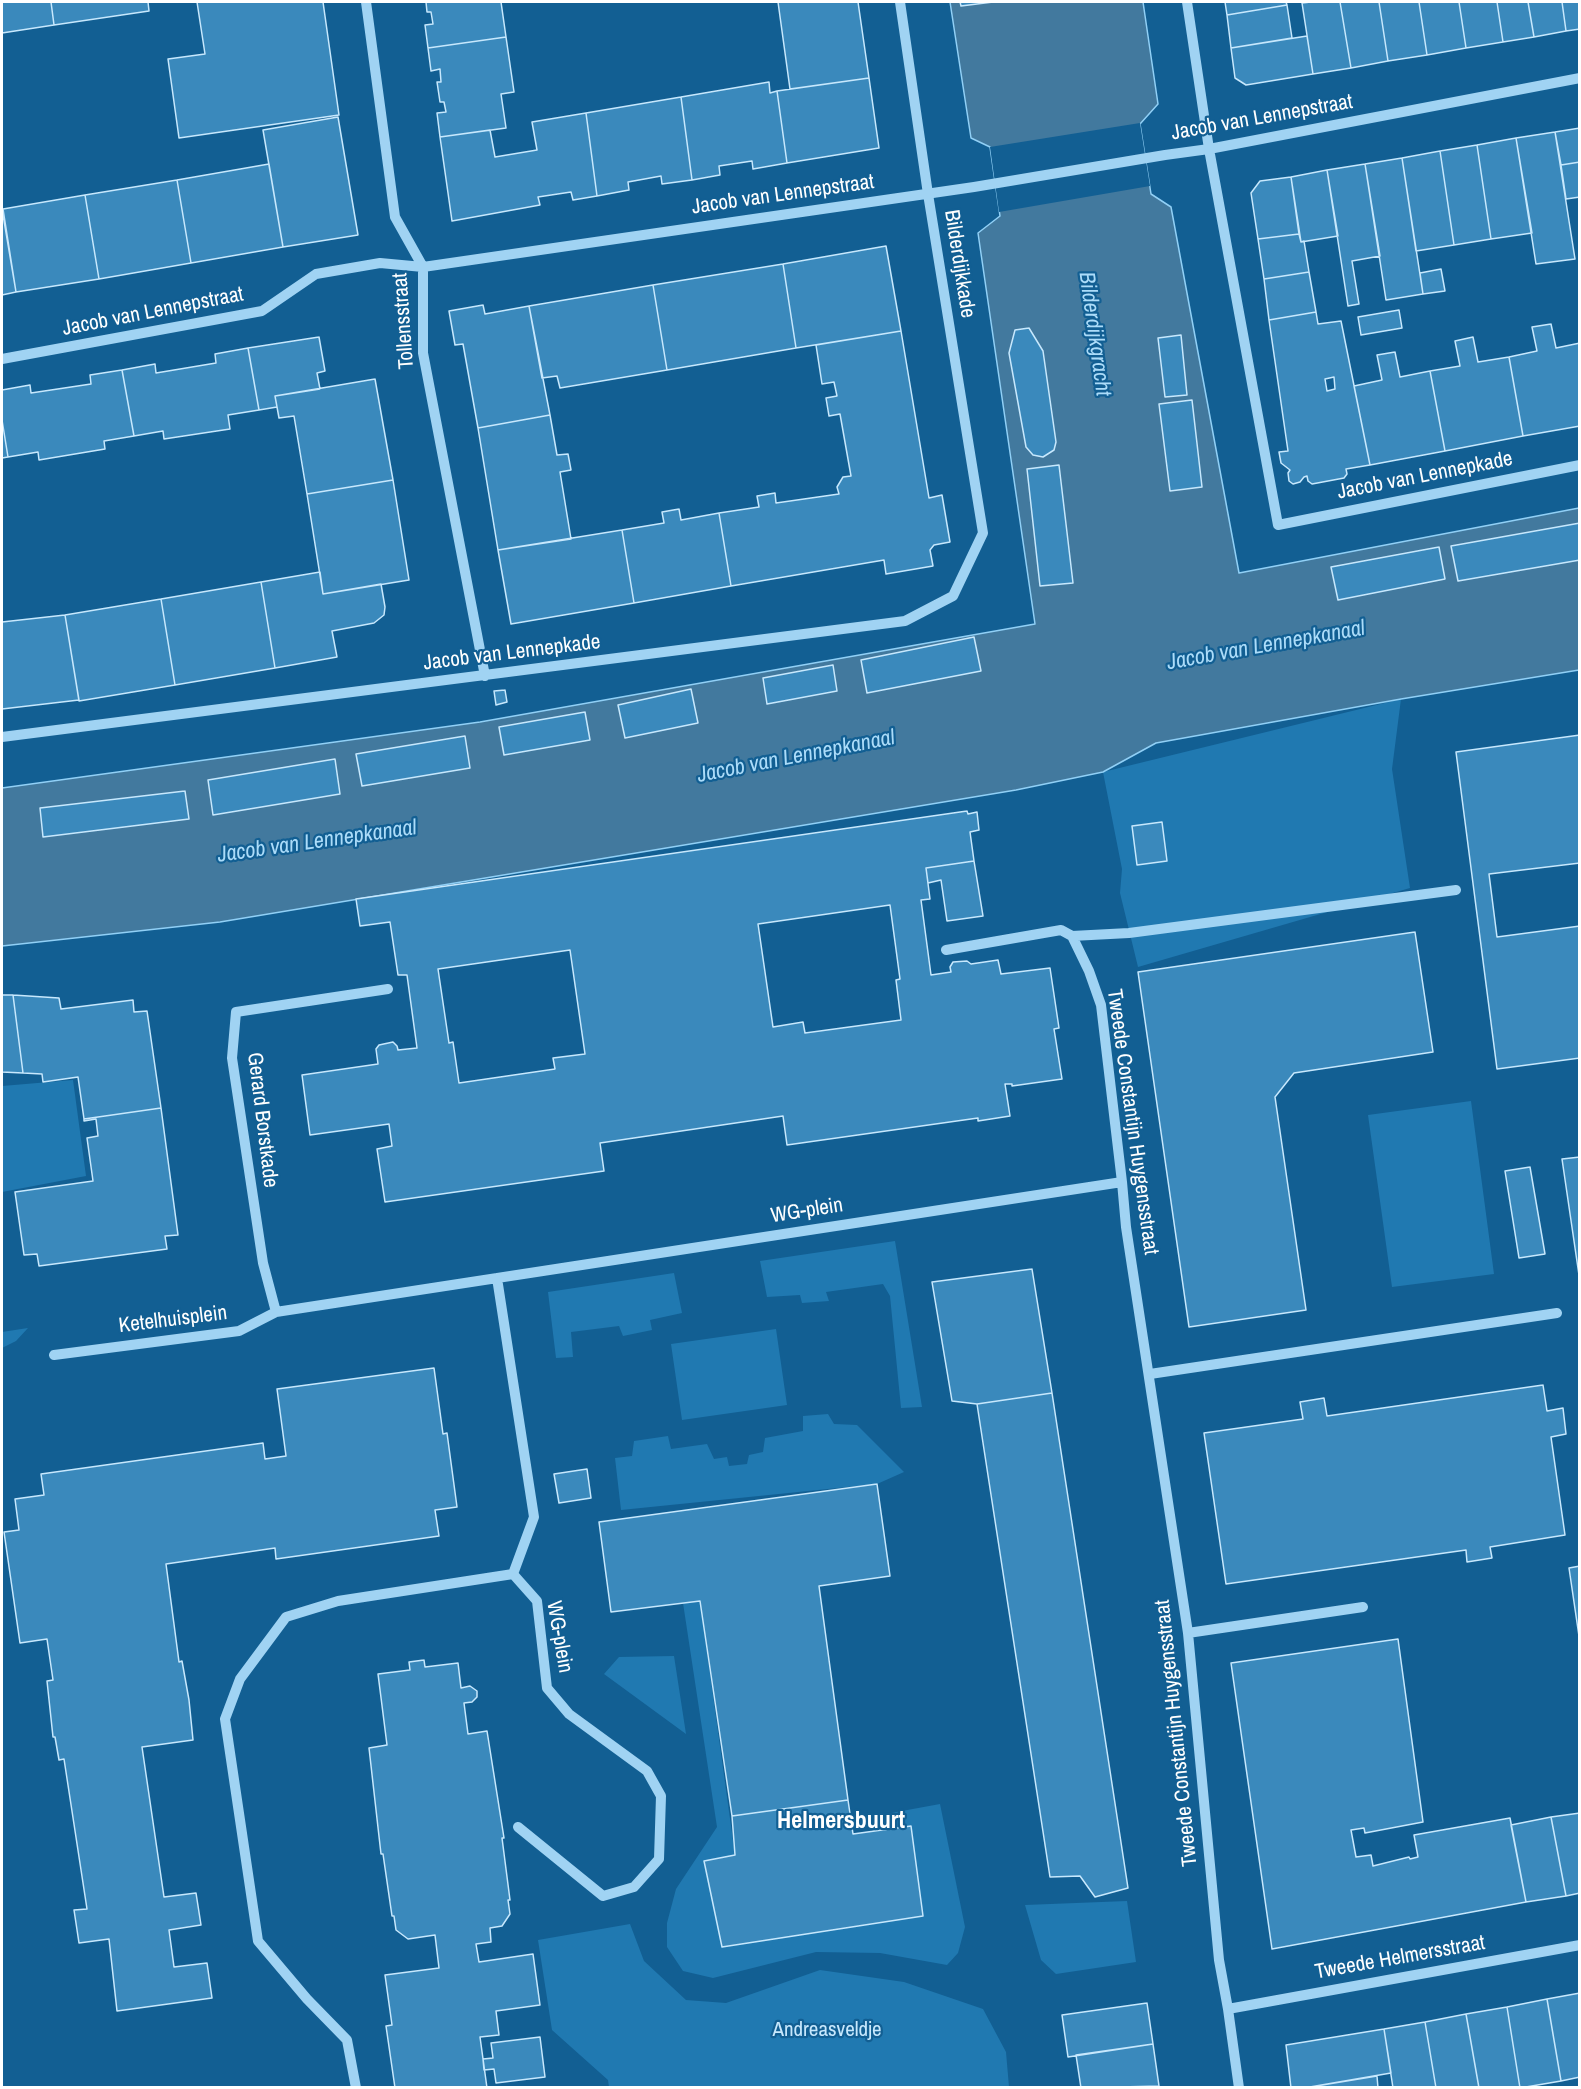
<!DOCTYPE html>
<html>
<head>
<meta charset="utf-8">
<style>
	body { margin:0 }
	#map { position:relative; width:1581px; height:2089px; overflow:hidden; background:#125f93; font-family:"Archivo Narrow",sans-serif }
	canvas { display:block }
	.frame { position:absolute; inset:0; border:3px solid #fff; pointer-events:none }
</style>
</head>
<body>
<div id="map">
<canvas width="1581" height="2089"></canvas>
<div class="frame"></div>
</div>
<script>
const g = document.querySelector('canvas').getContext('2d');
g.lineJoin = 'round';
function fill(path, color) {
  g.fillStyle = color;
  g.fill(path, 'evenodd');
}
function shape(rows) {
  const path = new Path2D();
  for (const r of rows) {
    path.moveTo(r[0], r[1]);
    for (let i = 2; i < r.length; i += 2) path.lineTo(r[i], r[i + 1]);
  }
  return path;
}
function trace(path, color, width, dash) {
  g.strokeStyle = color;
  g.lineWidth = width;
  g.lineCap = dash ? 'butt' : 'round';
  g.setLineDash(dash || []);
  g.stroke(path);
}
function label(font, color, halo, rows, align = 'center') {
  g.font = font + ' "Archivo Narrow",sans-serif';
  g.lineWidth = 4.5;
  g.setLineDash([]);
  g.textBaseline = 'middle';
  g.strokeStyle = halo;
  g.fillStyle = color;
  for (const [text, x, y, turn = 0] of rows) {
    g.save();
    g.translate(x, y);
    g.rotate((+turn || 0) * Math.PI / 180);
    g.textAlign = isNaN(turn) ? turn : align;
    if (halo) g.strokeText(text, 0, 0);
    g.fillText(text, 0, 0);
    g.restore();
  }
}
const green = shape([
	[1401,699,1392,769,1410,888,1138,967,1120,893,1122,869,1103,772],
	[73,1080,86,1176,2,1192,2,1086],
	[1471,1101,1494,1274,1392,1287,1368,1115],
	[895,1241,922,1407,901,1408,890,1296,883,1284,826,1292,829,1301,802,1303,800,1295,767,1297,760,1261],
	[674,1273,682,1313,650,1320,652,1330,623,1336,619,1326,571,1332,573,1357,556,1358,548,1292],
	[28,1328,16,1341,2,1348,2,1332],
	[776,1329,787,1405,682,1420,671,1344],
	[828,1414,834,1424,857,1425,904,1472,877,1484,621,1510,615,1458,632,1456,634,1441,668,1436,671,1449,707,1444,714,1459,727,1457,729,1466,747,1464,749,1455,763,1452,765,1438,803,1431,803,1416],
	[700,1601,735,1855,705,1862,722,1947,923,1916,911,1826,893,1828,891,1813,940,1804,965,1927,958,1953,947,1965,880,1953,816,1952,713,1978,683,1971,667,1947,667,1923,676,1889,717,1827,683,1603],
	[674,1656,686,1734,604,1674,619,1657],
	[1127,1901,1136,1962,1056,1974,1041,1960,1025,1905],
	[630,1924,644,1961,686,2000,726,2003,820,1970,904,1982,983,2009,1006,2052,1009,2087,609,2087,608,2080,552,2030,538,1940]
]);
const water = shape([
	[950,2,1143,2,1158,104,1140,124,1151,194,1171,207,1239,573,1579,508,1579,670,1401,699,1156,743,1103,772,1016,790,220,922,2,946,2,788,480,722,1035,624,978,233,1000,216,990,147,971,138,950,2]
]);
const pier = shape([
	[1140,123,1150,186,999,212,990,147]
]);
const building = shape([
	[2,2,51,2,54,25,2,33,2,2],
	[51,2,148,2,149,11,54,25,51,2],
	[197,2,323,2,339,115,179,138,168,59,205,54,197,2],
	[426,2,501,2,506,37,428,48,425,25,433,24,431,12,427,12,426,2],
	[778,2,858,2,869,78,790,89,778,2],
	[960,2,993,2,961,6,960,2],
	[1225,2,1286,2,1287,5,1227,15,1225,2],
	[1311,2,1340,2,1351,68,1313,74,1302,3,1311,2],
	[1340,2,1379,2,1388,61,1351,68,1340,2],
	[1379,2,1419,2,1427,55,1388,61,1379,2],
	[1419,2,1459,2,1466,48,1427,55,1419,2],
	[1459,2,1497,2,1503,42,1466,48,1459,2],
	[1497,2,1528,2,1534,37,1503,42,1497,2],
	[1528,2,1562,2,1566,31,1534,37,1528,2],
	[1562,2,1580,2,1580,29,1566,31,1562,2],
	[1287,5,1292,38,1231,48,1227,15,1287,5],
	[1307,36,1313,74,1246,85,1235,78,1231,48,1307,36],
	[506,37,514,92,501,94,506,128,440,137,437,113,446,112,444,102,440,102,437,82,441,82,440,69,431,71,428,48,506,37],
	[869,78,879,148,787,163,777,91,869,78],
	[769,82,770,93,777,91,787,163,753,169,752,161,719,166,720,175,692,180,681,97,769,82],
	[681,97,692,180,662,184,661,176,628,182,629,190,597,196,586,113,681,97],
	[586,113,597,196,573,200,571,192,538,197,540,205,452,221,440,137,490,130,495,157,537,150,532,122,586,113],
	[338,117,358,235,283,247,263,130,338,117],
	[1580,128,1580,162,1561,165,1555,132,1580,128],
	[1555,132,1575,259,1536,264,1516,138,1555,132],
	[1516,138,1532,233,1491,239,1477,145,1516,138],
	[1477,145,1491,239,1454,245,1440,151,1477,145],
	[1440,151,1454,245,1416,251,1402,158,1440,151],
	[1402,158,1423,294,1386,300,1365,164,1402,158],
	[1580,162,1580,197,1566,199,1561,165,1580,162],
	[269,164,283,247,191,263,177,180,269,164],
	[1365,164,1380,256,1352,261,1359,304,1348,306,1327,170,1365,164],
	[1327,170,1338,236,1301,242,1291,177,1327,170],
	[1291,177,1299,234,1258,239,1251,193,1260,181,1291,177],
	[177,180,191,263,99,279,85,195,177,180],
	[85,195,99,279,16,292,3,209,85,195],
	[2,209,16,292,2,295,2,209],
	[1299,234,1301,242,1304,241,1309,272,1264,279,1258,239,1299,234],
	[886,246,901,331,796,348,783,264,886,246],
	[783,264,796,348,667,370,653,285,783,264],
	[1441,269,1445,291,1423,294,1420,273,1441,269],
	[1309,272,1316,312,1269,320,1264,279,1309,272],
	[653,285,667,370,560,388,557,376,542,378,529,306,653,285],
	[483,305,485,314,529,306,550,415,478,428,463,344,455,345,449,311,483,305],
	[1399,310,1402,328,1361,335,1358,317,1399,310],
	[1316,312,1318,324,1341,321,1370,465,1346,469,1347,474,1344,478,1312,484,1308,481,1307,476,1304,477,1300,482,1293,484,1289,481,1288,473,1290,470,1281,463,1279,452,1288,451,1269,320,1316,312],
	[1334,377,1335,389,1327,391,1325,379,1334,377],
	[1551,324,1556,348,1580,343,1580,426,1523,436,1509,357,1537,351,1532,327,1551,324],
	[1029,328,1043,351,1056,442,1054,450,1043,457,1033,455,1026,447,1009,353,1015,330,1029,328],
	[901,331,929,498,942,495,950,542,934,545,930,550,933,566,886,574,884,560,731,586,719,513,759,507,757,496,775,493,776,503,839,494,837,487,843,477,851,476,840,414,829,416,826,398,837,396,834,382,822,384,816,345,901,331],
	[1181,335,1187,395,1165,397,1158,338,1181,335],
	[319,337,325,371,317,373,320,389,275,396,277,407,259,410,248,348,319,337],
	[1473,337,1478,362,1509,357,1523,436,1445,451,1430,371,1460,366,1455,341,1473,337],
	[248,348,259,410,228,415,230,429,164,439,163,431,134,436,122,370,155,364,156,373,216,363,215,354,248,348],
	[1395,352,1400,377,1430,371,1445,451,1370,465,1354,386,1382,380,1377,355,1395,352],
	[122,370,134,436,104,441,105,449,39,460,38,452,8,457,2,420,2,390,30,385,31,393,91,384,90,375,122,370],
	[375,379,393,480,307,494,294,416,279,418,275,396,375,379],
	[1192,400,1202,487,1170,491,1159,404,1192,400],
	[550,415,557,455,568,454,571,470,560,472,571,539,498,550,478,428,550,415],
	[2,420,8,457,2,458,2,420],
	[1059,465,1073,583,1040,586,1027,469,1059,465],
	[393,480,409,580,323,594,307,494,393,480],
	[679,509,681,520,719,513,731,586,634,603,622,530,664,523,662,512,679,509],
	[1580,523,1580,560,1458,581,1451,546,1580,523],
	[622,530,634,603,511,624,498,550,622,530],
	[1439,547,1445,579,1338,600,1331,567,1439,547],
	[320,572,323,594,381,584,385,607,384,615,374,623,332,631,337,657,275,668,261,582,320,572],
	[261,582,275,668,175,685,161,599,261,582],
	[161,599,175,685,79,701,65,615,161,599],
	[65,615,79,700,2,709,2,622,65,615],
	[974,637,981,671,867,693,861,660,974,637],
	[833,665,837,691,767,704,763,678,833,665],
	[691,689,698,723,625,738,618,705,691,689],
	[505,690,507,702,496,705,494,691,505,690],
	[585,712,590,740,504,755,499,727,585,712],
	[1580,735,1580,863,1489,874,1497,937,1580,926,1580,1058,1497,1069,1456,752,1580,735],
	[465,736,470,768,362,786,356,754,465,736],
	[335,759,340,794,213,815,208,780,335,759],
	[185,791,189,819,43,837,40,808,185,791],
	[967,811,968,814,977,812,979,830,970,832,974,861,926,868,930,899,921,900,931,975,951,972,950,967,953,962,967,961,971,964,998,960,1001,974,1050,968,1059,1028,1054,1029,1062,1079,1012,1086,1012,1084,1005,1084,1010,1116,978,1121,978,1118,787,1145,783,1116,600,1143,604,1171,385,1202,377,1149,392,1146,389,1124,310,1135,302,1075,378,1064,376,1049,379,1045,393,1042,397,1046,398,1050,417,1048,407,975,398,975,390,922,360,926,356,899,967,811],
	[890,905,900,979,896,980,901,1020,805,1033,803,1022,773,1027,758,924,890,905],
	[570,950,585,1054,553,1058,555,1069,459,1083,453,1042,449,1043,438,969,570,950],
	[1162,822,1167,861,1137,865,1132,826,1162,822],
	[974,861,983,916,947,921,941,880,928,883,926,868,974,861],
	[1415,932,1433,1052,1294,1073,1275,1097,1306,1310,1189,1327,1138,972,1415,932],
	[2,995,13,995,23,1073,2,1072,2,995],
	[13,995,59,998,61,1009,133,1000,134,1012,147,1011,161,1108,84,1119,78,1077,43,1082,42,1074,23,1073,13,995],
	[161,1108,178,1235,165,1236,167,1249,39,1266,37,1254,24,1255,15,1192,93,1181,87,1138,98,1136,96,1119,84,1121,84,1119,161,1108],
	[1580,1157,1580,1282,1562,1159,1580,1157],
	[1530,1167,1545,1254,1519,1258,1505,1171,1530,1167],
	[1032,1269,1052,1393,977,1404,952,1401,932,1282,1032,1269],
	[434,1368,443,1434,447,1433,457,1507,435,1510,439,1536,276,1559,275,1548,166,1564,179,1662,182,1661,189,1700,193,1740,142,1747,164,1897,196,1893,201,1925,169,1930,174,1967,207,1963,212,1998,117,2011,109,1939,79,1943,74,1910,87,1909,64,1759,59,1760,55,1737,53,1737,47,1681,53,1680,47,1639,20,1643,4,1532,19,1530,15,1499,44,1495,41,1474,263,1443,265,1459,286,1456,277,1389,434,1368],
	[1543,1385,1547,1411,1563,1408,1566,1434,1551,1437,1565,1535,1490,1547,1492,1558,1467,1562,1466,1550,1226,1584,1204,1433,1303,1419,1300,1402,1324,1398,1327,1416,1543,1385],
	[1052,1393,1128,1888,1095,1897,1080,1876,1050,1877,977,1404,1052,1393],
	[587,1469,591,1498,559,1503,554,1474,587,1469],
	[877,1484,890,1576,819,1586,848,1800,732,1816,700,1601,611,1612,599,1522,877,1484],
	[1580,1566,1580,1643,1569,1568,1580,1566],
	[1398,1639,1423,1822,1365,1833,1364,1828,1351,1830,1356,1857,1371,1855,1373,1866,1409,1857,1410,1859,1418,1857,1414,1835,1510,1818,1526,1902,1272,1949,1231,1663,1398,1639],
	[424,1660,425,1667,458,1663,461,1688,470,1686,477,1691,477,1697,472,1702,464,1703,468,1734,487,1731,504,1838,502,1838,510,1900,508,1900,510,1914,502,1926,490,1928,491,1942,476,1944,479,1962,533,1954,540,2005,496,2011,499,2035,480,2037,487,2088,395,2088,386,2026,392,2025,385,1975,439,1968,435,1935,408,1939,396,1930,394,1916,392,1916,383,1854,381,1854,369,1748,387,1745,378,1674,410,1670,409,1662,424,1660],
	[848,1800,853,1834,911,1826,923,1916,722,1947,704,1861,735,1855,732,1816,848,1800],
	[1580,1813,1580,1893,1566,1896,1551,1817,1580,1813],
	[1551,1817,1566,1896,1526,1902,1511,1825,1551,1817],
	[1580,1993,1580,2077,1561,2081,1547,1999,1580,1993],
	[1547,1999,1561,2081,1520,2088,1507,2007,1547,1999],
	[1147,2003,1153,2044,1068,2057,1062,2015,1147,2003],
	[1507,2007,1520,2088,1479,2088,1466,2014,1507,2007],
	[1466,2014,1479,2088,1436,2088,1425,2022,1466,2014],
	[1425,2022,1436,2088,1393,2088,1384,2029,1425,2022],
	[1384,2029,1391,2073,1304,2088,1291,2088,1286,2045,1384,2029],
	[540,2037,545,2077,496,2083,494,2069,484,2070,483,2059,493,2058,491,2043,540,2037],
	[1153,2044,1159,2086,1081,2088,1076,2055,1153,2044],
	[1377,2076,1378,2088,1304,2088,1377,2076]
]);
const minor = shape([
	[366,2,395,217,423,267,423,353,485,676],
	[1187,2,1209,149,1278,525,1580,465],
	[2,359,262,311,316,274,380,263,423,267,974,187,1165,155,1209,149,1580,78],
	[2,737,905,621,953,596,983,533,928,194,900,2],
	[1072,936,1129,933,1456,890],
	[946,950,1061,930,1072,936,1089,971,1101,1005,1122,1182,1126,1227,1188,1633,1219,1960,1228,2009,1239,2088],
	[497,1278,534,1517,513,1574],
	[276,1312,263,1263,232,1058,236,1012,388,989],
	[54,1355,239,1331,276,1312,1122,1182],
	[1150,1374,1557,1313],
	[513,1574,537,1601,547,1688,569,1714,647,1771,661,1796,659,1859,634,1887,603,1896,518,1827],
	[1188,1633,1363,1607],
	[1228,2009,1580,1945],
	[356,2088,347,2040,307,1999,258,1941,225,1719,240,1679,286,1617,338,1601,513,1574]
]);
const streetNames = [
	["Jacob van Lennepstraat",1262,118,-10],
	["Jacob van Lennepstraat",783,195,-8],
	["Bilderdijkkade",959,264,81],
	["Jacob van Lennepstraat",153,312,-11],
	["Tollensstraat",404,321,-94],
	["Jacob van Lennepkade",1425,476,-11],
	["Jacob van Lennepkade",512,653,-7],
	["Gerard Borstkade",262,1120,83],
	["Tweede Constantijn Huygensstraat",1132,1122,82],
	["WG-plein",807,1211,-9],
	["Ketelhuisplein",173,1320,-7],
	["WG-plein",559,1637,80],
	["Tweede Constantijn Huygensstraat",1177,1733,-96],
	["Tweede Helmersstraat",1400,1958,-10]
];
const parkNames = [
	["Andreasveldje",827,2030]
];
const waterNames = [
	["Bilderdijkgracht",1094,334,82],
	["Jacob van Lennepkanaal",1266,646,-10],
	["Jacob van Lennepkanaal",796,757,-11],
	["Jacob van Lennepkanaal",317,842,-8]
];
const quarterNames = [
	["Helmersbuurt",841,1822]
];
fill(green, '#2079b1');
fill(water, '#42799e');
trace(water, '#91d0f6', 1.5);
fill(pier, '#125f93');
fill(building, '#3a89bc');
trace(building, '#c7e8fd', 1.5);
trace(minor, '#a0d3f3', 10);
label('21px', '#fff', '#125f93', streetNames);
label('21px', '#c7e8fd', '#125f93', parkNames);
label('italic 22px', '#acdcf9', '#125f93', waterNames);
label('bold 24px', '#fff', '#125f93', quarterNames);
</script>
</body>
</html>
